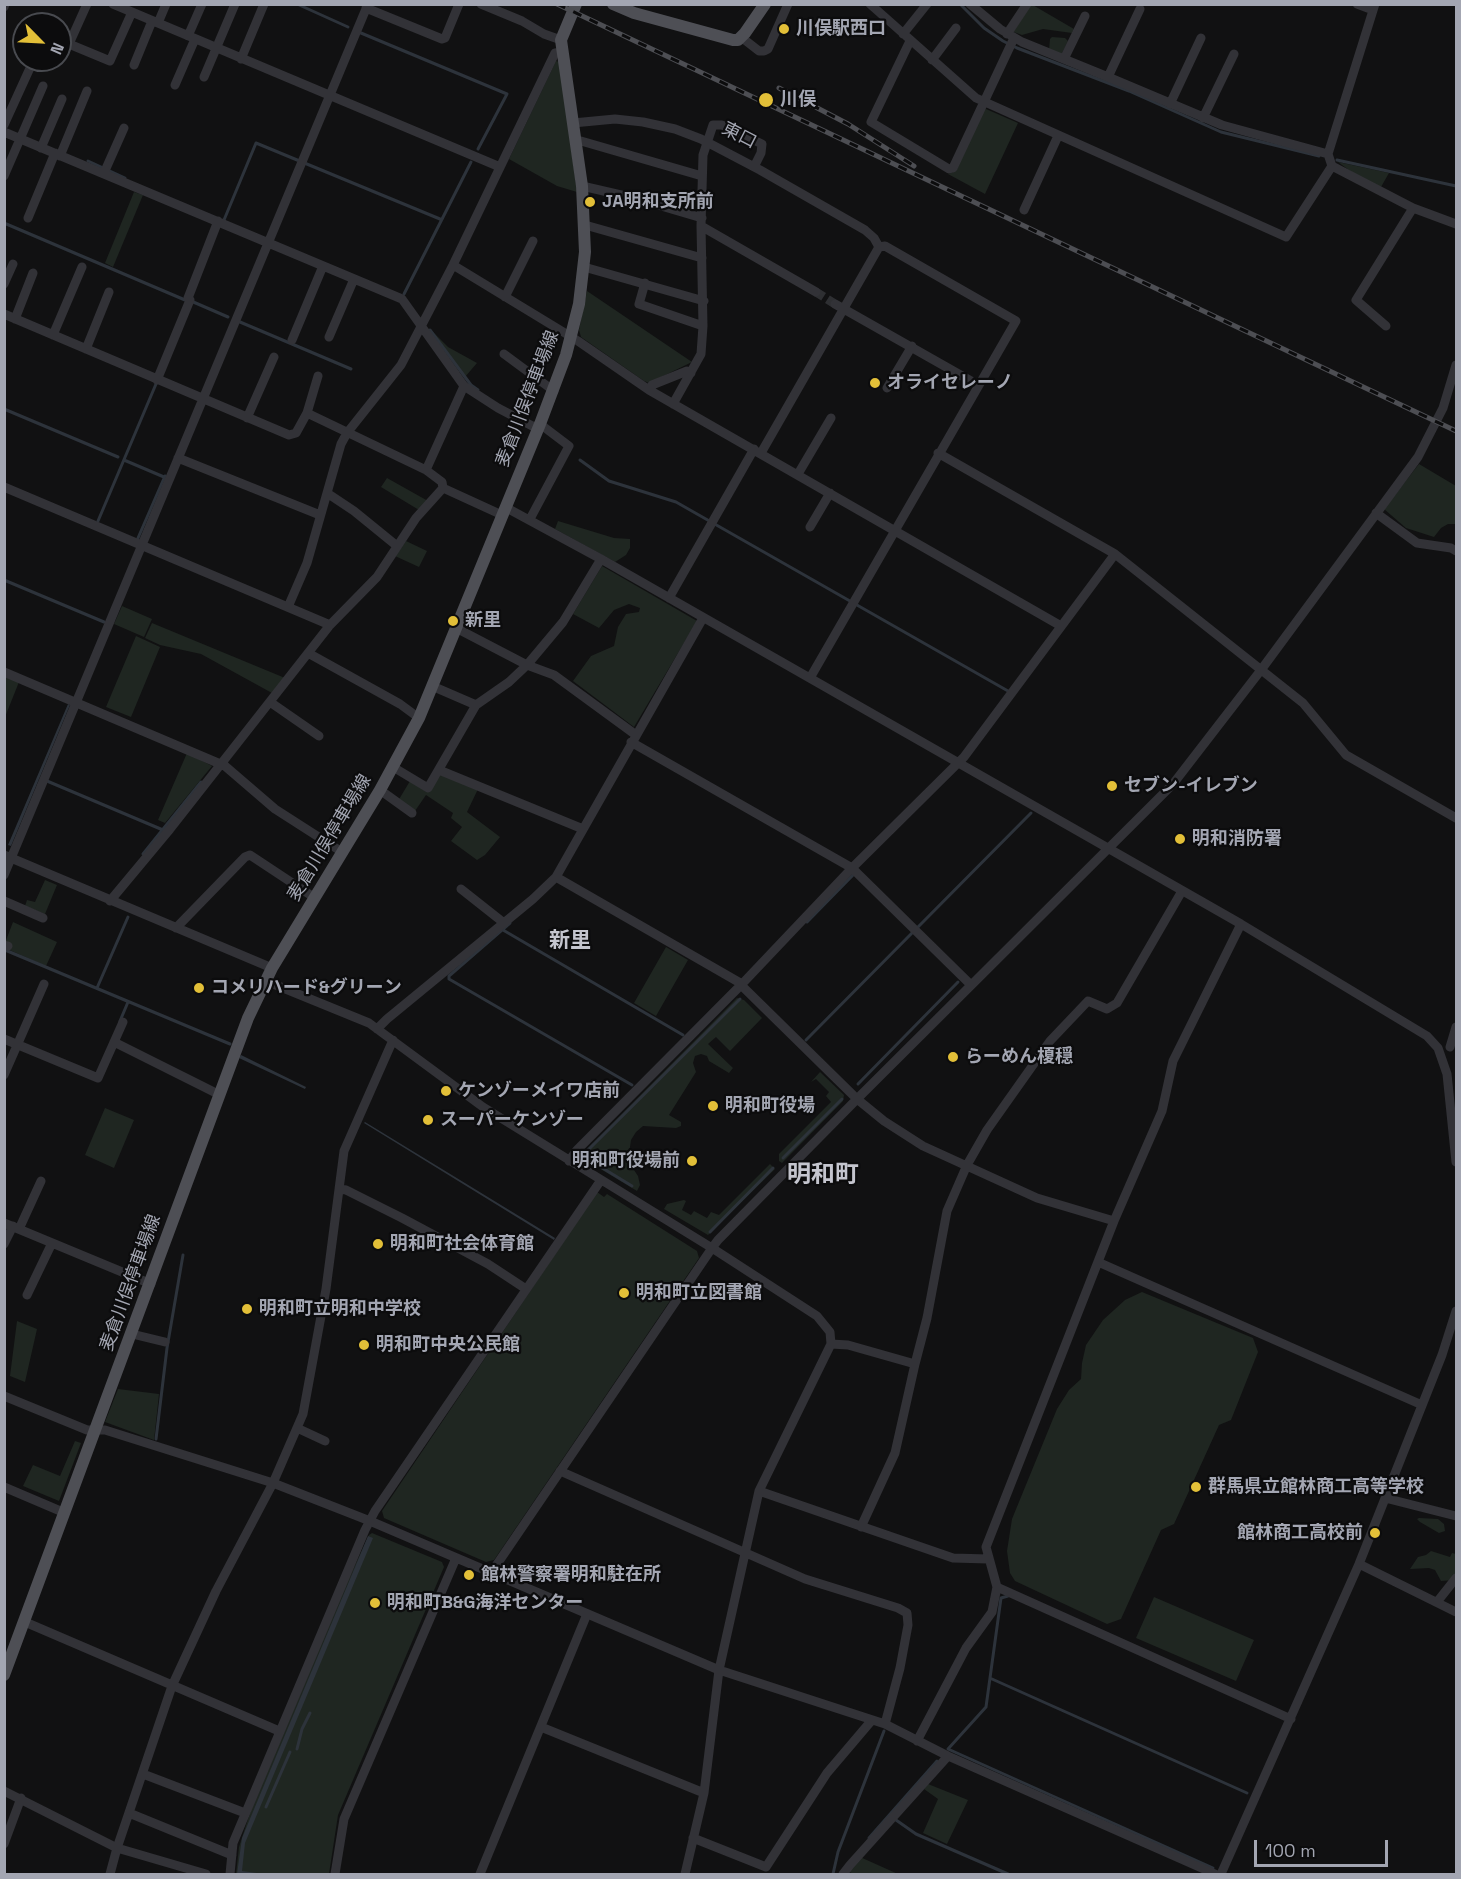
<!DOCTYPE html>
<html>
<head>
<meta charset="utf-8">
<style>
	body { margin:0 }
	#map { position:relative; width:1461px; height:1879px; overflow:hidden; background:#111112; font-family:"Space Grotesk",sans-serif }
	canvas { display:block }
	.frame { position:absolute; inset:0; border:6px solid #a3a6b2; pointer-events:none }
	.north { position:absolute; left:12px; top:12px; width:60px; height:60px; box-sizing:border-box; background:#0c0c0d; border:2px solid #484a4f; border-radius:50%; rotate:114deg; font-size:16px; font-weight:700; line-height:24px; text-align:center; color:#a3a6b2 }
	.north::after { content:''; display:block; margin:auto; width:21px; height:27px; background:#e2bf38; clip-path:polygon(50% 0,100% 100%,50% 72%,0 100%) }
	.scale { position:absolute; left:1254px; top:1840px; width:134px; height:27px; box-sizing:border-box; border:3px solid #a3a6b2; border-top:0; padding-left:8px; font-size:18px; line-height:21px; white-space:nowrap; color:#a3a6b2; -webkit-text-stroke:4px #0c0c0d; paint-order:stroke }
</style>
</head>
<body>
<div id="map">
<canvas width="1461" height="1879"></canvas>
<div class="frame"></div>
<div class="north">N</div>
<div class="scale">100 m</div>
</div>
<script>
const g = document.querySelector('canvas').getContext('2d');
g.lineJoin = 'round';
function fill(path, color) {
  g.fillStyle = color;
  g.fill(path, 'evenodd');
}
function shape(rows) {
  const path = new Path2D();
  for (const r of rows) {
    path.moveTo(r[0], r[1]);
    for (let i = 2; i < r.length; i += 2) path.lineTo(r[i], r[i + 1]);
  }
  return path;
}
function trace(path, color, width, dash) {
  g.strokeStyle = color;
  g.lineWidth = width;
  g.lineCap = dash ? 'butt' : 'round';
  g.setLineDash(dash || []);
  g.stroke(path);
}
function label(font, color, halo, rows, align = 'center') {
  g.font = font + ' "Space Grotesk","Noto Sans JP",sans-serif';
  g.lineWidth = 4.5;
  g.setLineDash([]);
  g.textBaseline = 'middle';
  g.strokeStyle = halo;
  g.fillStyle = color;
  for (const [text, x, y, turn = 0] of rows) {
    g.save();
    g.translate(x, y);
    g.rotate((+turn || 0) * Math.PI / 180);
    g.textAlign = isNaN(turn) ? turn : align;
    if (halo) g.strokeText(text, 0, 0);
    g.fillText(text, 0, 0);
    g.restore();
  }
}
const green = shape([
	[1031,4,1074,29,1072,33,1043,29,1022,35,1011,31],
	[1052,37,1065,38,1068,41,1061,55,1049,50,1050,39],
	[556,61,560,62,577,192,557,186,509,159],
	[986,109,1018,123,985,194,948,174,956,171,984,110],
	[1338,162,1389,173,1381,187,1357,176],
	[134,192,143,195,113,267,105,263],
	[587,291,692,362,649,383,644,381,581,337,579,330],
	[431,330,448,347,477,363,465,377],
	[1419,464,1456,486,1456,524,1448,524,1441,528,1434,537,1406,528,1384,509],
	[387,478,428,501,419,510,381,487],
	[558,521,614,538,630,539,630,548,626,555,615,562,555,529],
	[406,541,427,551,419,567,395,556],
	[602,566,697,621,634,727,573,681,591,656,614,646,618,627,626,614,639,612,640,608,629,604,614,610,599,628,573,614],
	[122,606,152,619,144,637,114,624],
	[152,623,285,678,272,693,201,654,160,645,145,638],
	[136,636,160,647,131,717,106,707],
	[5,677,19,682,5,717],
	[187,753,212,766,165,823,158,820],
	[441,775,478,789,467,812,500,837,485,855,477,860,451,841,462,827,451,818,453,813,426,795,415,811,398,801,410,781,427,792],
	[45,880,57,885,45,914,25,906,27,900,35,902],
	[13,922,57,942,46,966,5,948,5,943],
	[666,947,688,960,656,1016,634,1003],
	[737,998,744,1000,762,1018,730,1051,716,1037,708,1044,733,1068,729,1073,709,1061,707,1056,701,1054,695,1056,693,1063,696,1072,669,1115,681,1122,681,1126,676,1128,643,1126,636,1132,631,1140,628,1161,638,1176,640,1185,637,1191,584,1159,583,1155,585,1151],
	[820,1072,844,1095,843,1101,782,1163,779,1161,779,1154,831,1102,826,1096,829,1092,816,1079,811,1082],
	[105,1108,134,1120,114,1168,85,1155],
	[770,1164,775,1169,708,1235,664,1209,667,1204,684,1200,686,1201,682,1210,691,1215,694,1211,707,1218,711,1212,719,1215],
	[597,1192,604,1197,607,1194,697,1251,699,1258,494,1560,486,1562,384,1518,382,1511],
	[1142,1292,1253,1338,1258,1352,1231,1420,1219,1425,1174,1524,1161,1530,1121,1619,1107,1624,1015,1581,1010,1573,1007,1551,1012,1519,1057,1409,1069,1390,1081,1379,1082,1363,1086,1345,1103,1320,1125,1300],
	[17,1321,37,1329,25,1382,10,1376],
	[118,1389,159,1394,154,1440,105,1422],
	[75,1441,81,1443,59,1501,23,1486,33,1465,60,1476],
	[1419,1518,1438,1519,1444,1524,1445,1531,1439,1533,1420,1522,1417,1519],
	[372,1533,442,1562,444,1567,338,1815,329,1874,236,1874,239,1847,251,1810,348,1580,369,1535],
	[1431,1551,1450,1557,1452,1553,1456,1554,1456,1576,1454,1580,1441,1581,1435,1570,1429,1568,1410,1569,1418,1557,1426,1555],
	[1154,1597,1254,1640,1236,1681,1136,1638],
	[928,1784,968,1800,947,1844,923,1833,938,1799,924,1789],
	[860,1857,898,1874,854,1874,849,1872]
]);
const water = shape([
	[68,704,70,705,11,846,8,845],
	[241,1055,306,1087,305,1089,239,1058],
	[365,1122,555,1238,554,1240,364,1123],
	[368,1536,373,1538,245,1843,242,1871,264,1874,237,1874,242,1838]
]);
const stream = shape([
	[297,4,348,27],
	[960,4,984,28,1003,41,1017,48,1129,91,1221,132,1319,156],
	[361,33,507,94,478,149],
	[1337,160,1456,186],
	[88,161,125,178],
	[224,220,256,143,440,219],
	[4,223,185,300],
	[404,294,471,162],
	[191,301,228,317],
	[240,322,351,369],
	[430,330,471,385,478,390],
	[4,409,118,457],
	[124,460,164,477],
	[580,460,609,481,676,502,1008,691],
	[98,521,156,384],
	[138,538,165,476],
	[4,580,104,622],
	[47,781,163,830],
	[143,854,201,782],
	[4,862,5,862],
	[807,922,854,874],
	[510,923,449,976,449,979,632,1085],
	[918,927,1031,813],
	[503,930,683,1035],
	[5,950,230,1044],
	[97,988,128,917],
	[120,1021,128,1002],
	[806,1040,913,932],
	[858,1084,958,982],
	[783,1158,842,1099],
	[632,1186,586,1158,586,1152,740,999],
	[710,1232,773,1168],
	[156,1439,167,1348,183,1255],
	[1008,1596,1001,1598,986,1707,948,1749,1213,1868],
	[992,1679,1247,1793],
	[297,1749,302,1729,310,1713],
	[266,1807,290,1752],
	[896,1820,916,1834,1008,1874],
	[869,1838,937,1761],
	[833,1874,838,1852,884,1731]
]);
const minorTunnel = shape([
	[816,292,835,304]
]);
const minor = shape([
	[87,4,69,44,110,61,132,12],
	[113,4,500,167],
	[481,4,522,21,544,34,561,40],
	[870,4,976,98,1286,237,1332,166],
	[970,4,1000,29,1022,42,1108,77,1222,125,1328,154,1332,166,1413,208,1456,224],
	[1357,4,1373,10],
	[4,7,5,4],
	[366,8,442,39,445,38,459,4],
	[158,23,166,4],
	[903,34,927,4],
	[1007,34,1027,4],
	[188,36,202,4],
	[741,37,759,51,764,51,768,49,788,4],
	[910,41,871,122,949,169,953,168,1014,38],
	[241,59,264,4],
	[1064,59,1085,16],
	[932,60,956,28],
	[134,65,152,21],
	[204,77,235,4],
	[1108,77,1140,9],
	[175,85,195,39],
	[1170,104,1201,38],
	[1203,118,1234,54],
	[573,123,615,119,643,122,675,129,701,139,760,170,865,230,874,238,879,247],
	[4,125,30,68],
	[4,132,402,299,464,386,498,408,538,429],
	[576,142,581,141,702,176],
	[41,148,62,99],
	[1328,154,1375,4],
	[60,156,87,91],
	[104,173,124,128],
	[4,176,43,86],
	[582,186,634,198,702,218],
	[1024,210,1058,136],
	[28,218,55,153],
	[585,225,702,258],
	[701,226,816,292],
	[453,265,578,341,649,390,1061,626],
	[584,267,704,301],
	[645,283,639,304,703,326],
	[4,284,13,264],
	[505,297,533,241],
	[188,298,218,221],
	[835,304,978,385],
	[4,314,289,435,296,433,307,413,318,376],
	[15,319,33,273],
	[1386,326,1356,300,1413,208],
	[53,335,82,267],
	[329,337,354,279],
	[292,340,323,266],
	[86,349,109,292],
	[504,354,554,391],
	[157,380,190,300],
	[887,388,912,346],
	[649,390,652,385,687,371,691,373],
	[673,404,701,354,703,326,701,226,703,155,713,125,722,125,762,144,761,153,754,167],
	[307,413,426,470,442,482,443,488,502,515],
	[247,418,274,357],
	[761,453,879,247],
	[938,453,1115,554,1303,703,1346,755,1456,818],
	[178,458,320,515],
	[426,470,464,386],
	[798,474,831,418],
	[4,487,330,625],
	[327,493,354,511,397,546],
	[505,507,601,559,1241,924,1427,1036,1438,1048,1447,1074,1456,1162],
	[1376,513,1417,543,1451,548,1456,551],
	[530,519,569,446,540,424],
	[810,527,830,493],
	[669,598,754,449],
	[288,607,307,563,341,444,347,433,401,365,453,265,555,53,562,52],
	[456,628,527,665,554,675,636,735],
	[308,653,400,704,419,718],
	[4,672,225,766,275,809,342,852],
	[810,678,1016,321,885,246,879,247],
	[432,686,476,705],
	[270,702,319,736],
	[631,742,852,868,971,985],
	[393,767,428,788,476,705,509,682,527,665,563,622,601,559],
	[439,770,583,829],
	[380,790,412,813],
	[4,855,272,968],
	[4,875,368,4],
	[556,877,742,984],
	[461,889,504,923],
	[4,901,43,918],
	[110,901,170,829,330,625,377,577,416,518,443,488],
	[176,928,245,857,250,855,315,898],
	[4,945,8,946],
	[266,981,369,1023,483,1107,712,1248,718,1240,857,1099,1173,784,1261,670,1418,457,1443,408,1456,365],
	[741,985,857,1099,884,1121,923,1146,1037,1198,1114,1221],
	[377,1029,387,1019,533,899,556,877,703,618],
	[4,1039,98,1078,123,1022],
	[114,1042,220,1095],
	[1450,1047,1456,1027],
	[4,1075,44,984],
	[569,1161,577,1150,742,984,852,868,964,757,1115,554],
	[340,1189,346,1190,402,1218,488,1264,526,1289],
	[4,1223,151,1284],
	[19,1229,41,1181],
	[4,1244,13,1226],
	[1098,1262,1422,1405],
	[27,1295,52,1243],
	[132,1334,165,1342],
	[831,1344,848,1345,915,1364],
	[4,1396,87,1430,105,1430,273,1483,370,1521,719,1670,885,1724,948,1756,1215,1874],
	[297,1428,325,1441],
	[560,1471,805,1579,898,1608,907,1613,908,1625,900,1668,885,1724],
	[4,1487,65,1513],
	[759,1491,953,1558,988,1559],
	[1385,1498,1456,1516],
	[861,1527,895,1453,915,1364,927,1318,947,1211,967,1165,987,1130,1050,1041,1088,1001,1107,1009,1117,1003,1182,891],
	[1359,1564,1456,1612],
	[491,1573,712,1248,817,1316,830,1332,831,1344,759,1491,719,1670,704,1793,685,1874],
	[997,1587,1291,1719],
	[1437,1602,1456,1578],
	[25,1622,279,1731],
	[541,1727,704,1793],
	[917,1741,966,1648,992,1612,997,1587,986,1547,1114,1221,1162,1111,1173,1061,1241,924],
	[143,1774,245,1813],
	[4,1791,117,1848,206,1874],
	[129,1813,232,1855],
	[693,1838,766,1867,827,1773,872,1720],
	[4,1844,21,1798],
	[110,1874,117,1848,172,1686,216,1591,273,1483,303,1414,326,1289,344,1151,393,1040],
	[230,1874,233,1843,365,1530,375,1511,601,1180],
	[335,1874,344,1819,456,1558],
	[480,1874,587,1614],
	[843,1874,850,1865,948,1756],
	[1221,1874,1359,1564,1442,1355,1456,1311]
]);
const major = shape([
	[613,4,634,13,733,40,738,40,745,33,765,4],
	[4,1675,248,1018,272,968,380,790,419,718,540,424,566,355,579,304,585,252,582,186,561,40,576,4]
]);
const rail = shape([
	[557,4,1456,431],
	[779,88,848,124,914,166]
]);
const markers = [
	[784,29,6,"#e2bf38"],
	[766,100,8,"#e2bf38"],
	[590,202,6,"#e2bf38"],
	[875,383,6,"#e2bf38"],
	[453,621,6,"#e2bf38"],
	[1112,786,6,"#e2bf38"],
	[1180,839,6,"#e2bf38"],
	[199,988,6,"#e2bf38"],
	[953,1057,6,"#e2bf38"],
	[446,1091,6,"#e2bf38"],
	[713,1106,6,"#e2bf38"],
	[428,1120,6,"#e2bf38"],
	[692,1161,6,"#e2bf38"],
	[378,1244,6,"#e2bf38"],
	[624,1293,6,"#e2bf38"],
	[247,1309,6,"#e2bf38"],
	[364,1345,6,"#e2bf38"],
	[1196,1487,6,"#e2bf38"],
	[1375,1533,6,"#e2bf38"],
	[469,1575,6,"#e2bf38"],
	[375,1603,6,"#e2bf38"]
];
const poiNames = [
	["川俣駅西口",796,29],
	["川俣",780,100],
	["JA明和支所前",602,202],
	["オライセレーノ",887,383],
	["新里",465,621],
	["セブン-イレブン",1124,786],
	["明和消防署",1192,839],
	["コメリハード&グリーン",211,988],
	["らーめん榎穏",965,1057],
	["ケンゾーメイワ店前",458,1091],
	["明和町役場",725,1106],
	["スーパーケンゾー",440,1120],
	["明和町役場前",680,1161,"right"],
	["明和町社会体育館",390,1244],
	["明和町立図書館",636,1293],
	["明和町立明和中学校",259,1309],
	["明和町中央公民館",376,1345],
	["群馬県立館林商工高等学校",1208,1487],
	["館林商工高校前",1363,1533,"right"],
	["館林警察署明和駐在所",481,1575],
	["明和町B&G海洋センター",387,1603]
];
const streetNames = [
	["東口",739,136,27],
	["麦倉川俣停車場線",528,399,-69],
	["麦倉川俣停車場線",330,838,-59],
	["麦倉川俣停車場線",131,1283,-70]
];
const quarterNames = [
	["新里",570,941]
];
const districtNames = [
	["明和町",823,1175]
];
fill(green, '#1f2621');
fill(water, '#2d333b');
trace(stream, '#2d333b', 3);
trace(minorTunnel, '#2e2f32', 9, [9, 4.5]);
trace(minor, '#323237', 9);
trace(major, '#4e4f55', 12);
trace(rail, '#4d4e53', 5);
trace(rail, '#0c0c0d', 3, [9]);
for (const [x, y, r, color] of markers) {
  const dot = new Path2D();
  dot.arc(x, y, r, 0, 2 * Math.PI);
  g.fillStyle = color;
  g.fill(dot);
  trace(dot, '#0c0c0d', 2);
}
label('bold 18px', '#a3a6b2', '#0c0c0d', poiNames, 'left');
label('18px', '#a3a6b2', '#0c0c0d', streetNames);
label('bold 21px', '#c4c5ce', '#0c0c0d', quarterNames);
label('bold 24px', '#c4c5ce', '#0c0c0d', districtNames);
</script>
</body>
</html>
